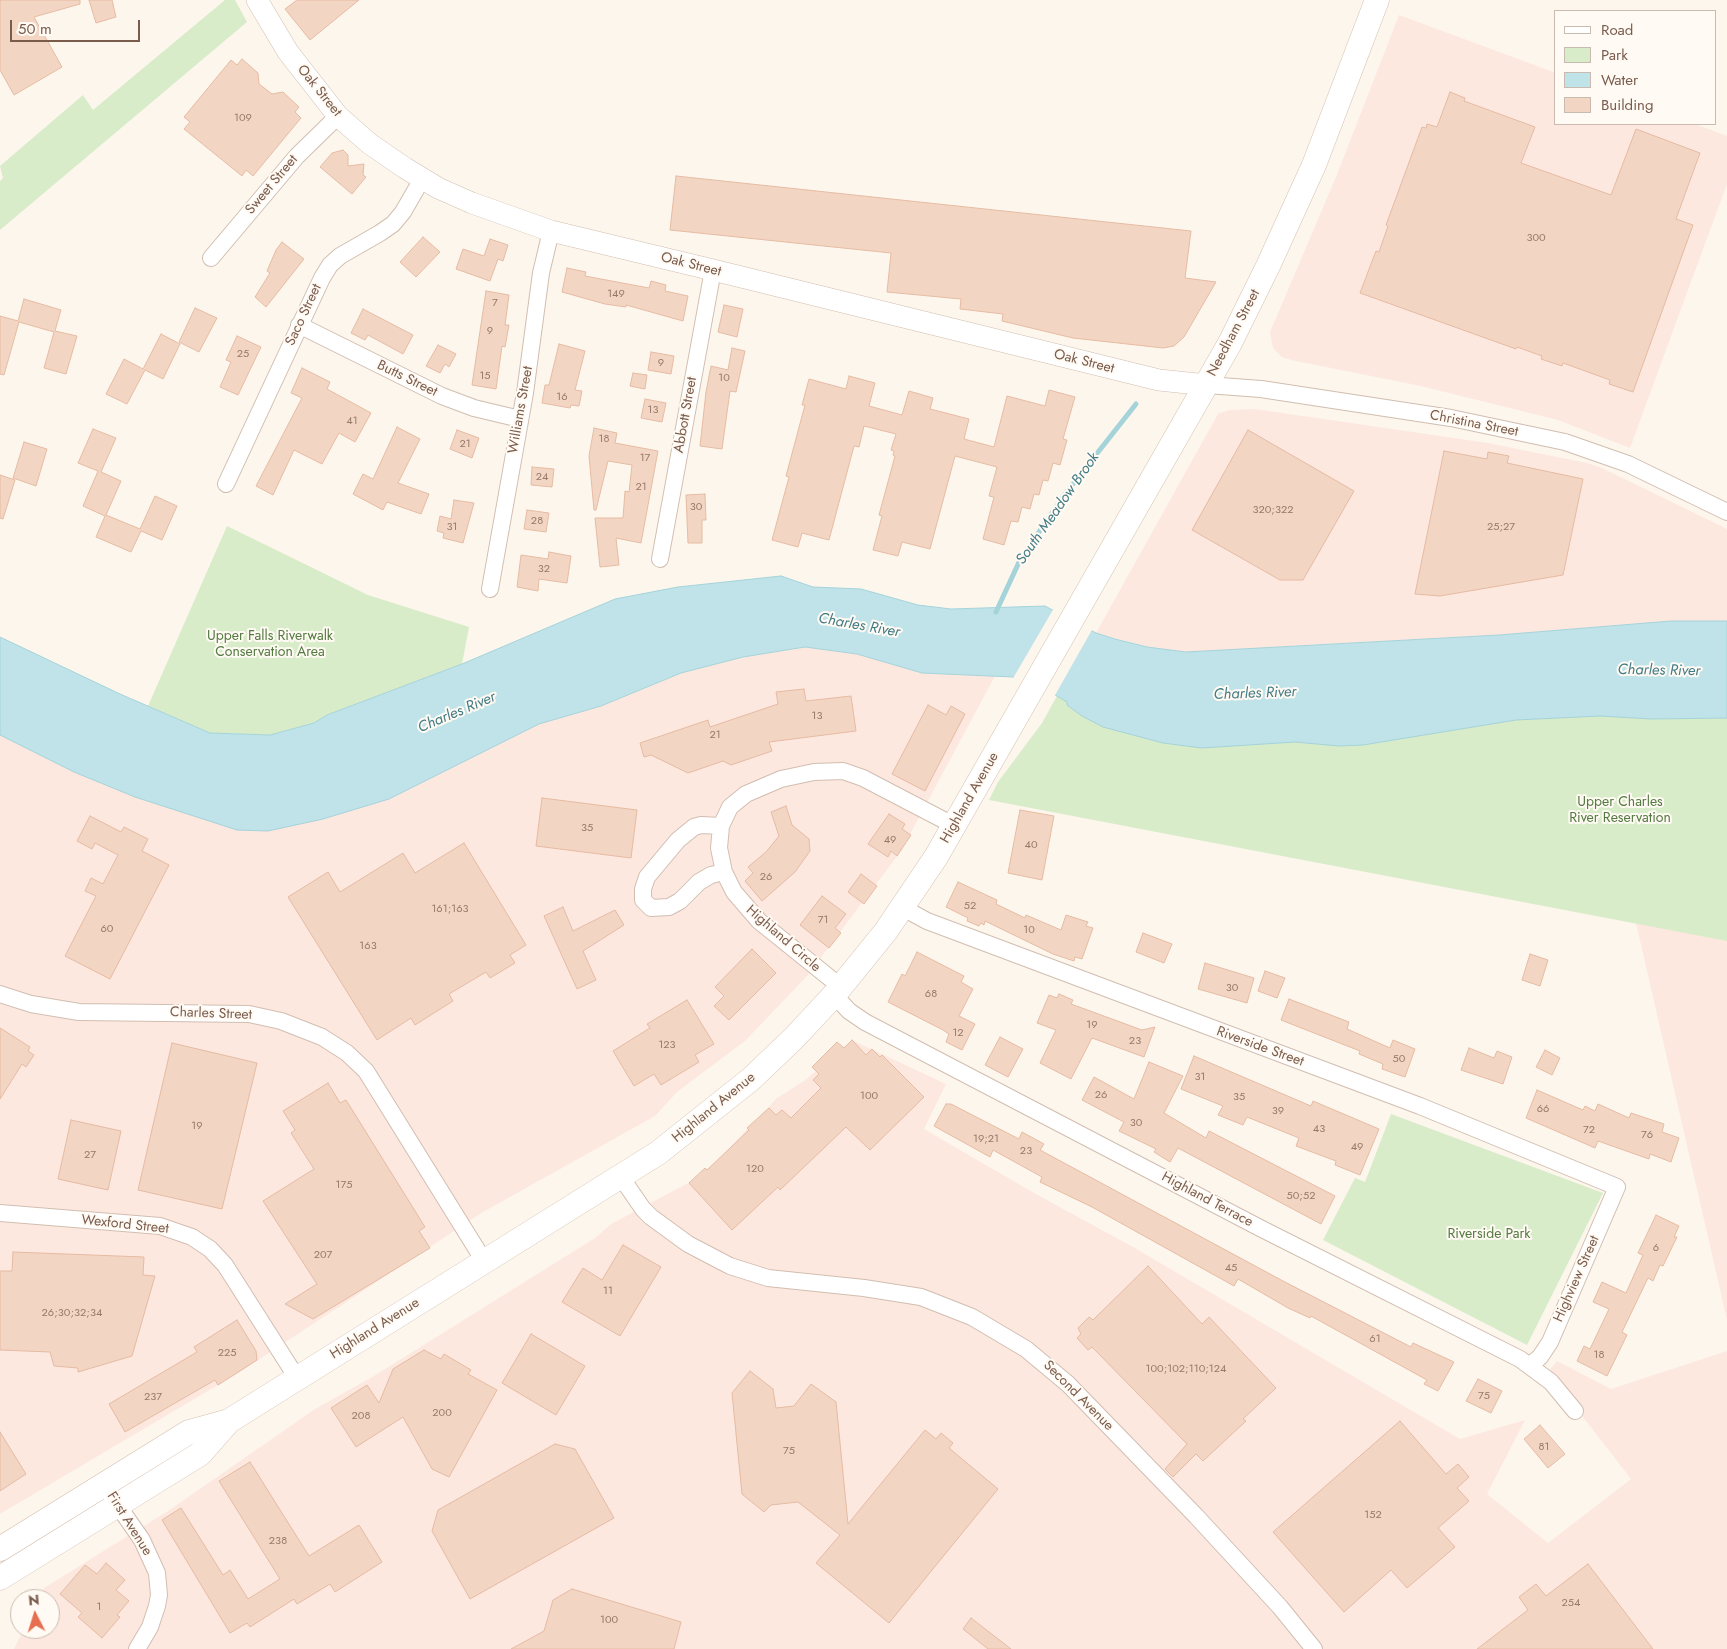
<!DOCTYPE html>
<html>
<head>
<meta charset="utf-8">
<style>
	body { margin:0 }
	#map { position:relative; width:1727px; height:1649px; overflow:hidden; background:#fdf6ec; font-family:Jost,sans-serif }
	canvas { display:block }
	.legend { position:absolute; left:1554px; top:10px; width:162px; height:115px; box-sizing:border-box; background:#fffaf3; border:1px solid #cabbb1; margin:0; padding:6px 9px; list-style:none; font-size:15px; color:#7a5c4d }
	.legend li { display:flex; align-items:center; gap:10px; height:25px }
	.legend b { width:25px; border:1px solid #cabbb1 }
	.north { position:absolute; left:10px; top:1589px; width:50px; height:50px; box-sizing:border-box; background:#fffaf3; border:1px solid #cabbb1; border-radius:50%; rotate:355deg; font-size:14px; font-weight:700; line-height:20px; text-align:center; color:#7a5c4d }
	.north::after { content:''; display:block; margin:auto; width:18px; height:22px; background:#e76f51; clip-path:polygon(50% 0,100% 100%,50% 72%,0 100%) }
	.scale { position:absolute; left:10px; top:20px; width:130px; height:22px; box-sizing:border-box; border:2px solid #7a5c4d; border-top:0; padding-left:6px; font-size:15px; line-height:18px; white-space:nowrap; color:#7a5c4d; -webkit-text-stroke:4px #fffaf3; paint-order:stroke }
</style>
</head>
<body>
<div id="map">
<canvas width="1727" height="1649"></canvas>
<ul class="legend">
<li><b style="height:6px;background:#fff"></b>Road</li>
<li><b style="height:14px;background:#d8ecc9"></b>Park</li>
<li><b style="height:14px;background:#bfe3e8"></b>Water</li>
<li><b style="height:14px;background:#f3d5c3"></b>Building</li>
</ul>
<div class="north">N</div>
<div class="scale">50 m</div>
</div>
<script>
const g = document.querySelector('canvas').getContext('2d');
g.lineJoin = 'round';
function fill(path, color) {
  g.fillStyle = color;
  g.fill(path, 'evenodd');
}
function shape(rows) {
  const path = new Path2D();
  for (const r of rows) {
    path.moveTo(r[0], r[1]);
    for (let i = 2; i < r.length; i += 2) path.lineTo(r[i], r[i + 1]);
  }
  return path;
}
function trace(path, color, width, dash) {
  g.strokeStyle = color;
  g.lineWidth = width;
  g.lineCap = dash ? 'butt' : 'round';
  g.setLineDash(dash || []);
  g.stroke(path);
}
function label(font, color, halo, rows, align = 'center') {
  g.font = font + ' Jost,sans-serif';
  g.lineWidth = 4;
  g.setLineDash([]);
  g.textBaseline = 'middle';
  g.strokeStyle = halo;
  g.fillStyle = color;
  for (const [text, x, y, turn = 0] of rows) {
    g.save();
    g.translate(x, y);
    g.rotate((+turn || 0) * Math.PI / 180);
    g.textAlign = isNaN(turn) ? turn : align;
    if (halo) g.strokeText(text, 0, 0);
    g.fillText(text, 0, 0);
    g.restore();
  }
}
const commercial = shape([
	[1399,15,1556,73,1556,124,1695,124,1727,136,1727,184,1630,448,1558,420,1421,386,1291,360,1282,357,1273,348,1270,332,1336,177],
	[1255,409,1488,443,1587,463,1602,468,1727,529,1727,621,1671,621,1499,635,1290,646,1221,652,1186,652,1147,647,1096,633,1218,414,1229,410],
	[805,647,857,654,922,673,995,676,901,851,807,976,745,1041,677,1092,655,1116,483,1212,240,1372,0,1514,0,735,74,772,389,799,539,724,601,706,681,673,743,657],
	[1636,923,1727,940,1727,1320],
	[852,1040,946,1084,924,1129,1034,1193,1133,1247,1460,1439,1525,1420,1487,1494,1548,1543,1631,1479,1548,1372,1557,1361,1611,1389,1727,1351,1727,1649,14,1649,24,1629,50,1629,50,1599,39,1599,44,1588,168,1511,315,1409,374,1376,595,1238,611,1224,690,1182,715,1163,777,1098,804,1081]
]);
const green = shape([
	[225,0,235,0,247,22,0,230,0,181,3,178,0,166,83,95,93,110],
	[227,526,368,595,469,627,462,664,327,715,314,723,270,735,210,733,148,706],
	[1058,694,1727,695,1727,941,989,800,998,782,1042,723],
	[1391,1114,1603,1193,1527,1345,1323,1240,1355,1178,1365,1182]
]);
const water = shape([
	[781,576,813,587,861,589,918,605,951,609,1045,606,1096,633,1115,639,1147,647,1186,652,1499,635,1671,621,1727,621,1727,718,1651,719,1600,716,1516,720,1363,745,1339,746,1295,742,1202,748,1163,743,1103,727,1082,716,1067,705,1067,702,1045,689,1013,677,922,673,857,654,805,647,743,657,681,673,601,706,539,724,389,799,323,819,268,831,237,830,135,797,74,772,0,735,0,637,120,694,210,733,270,735,314,723,327,715,462,664,615,599,678,587,781,576]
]);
const pier = shape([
	[1054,608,1093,628,1054,697,1044,691,1012,680]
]);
const stream = shape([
	[996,612,1020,560,1065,494,1136,404]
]);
const building = shape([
	[0,0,80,0,80,4,34,17,62,67,14,95,0,70,0,0],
	[89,0,112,0,116,17,96,23,89,0],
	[297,0,359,0,310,40,285,9,297,0],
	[242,59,258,73,259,84,272,94,283,92,299,107,295,112,301,118,253,176,246,170,242,176,184,129,190,122,184,117,231,60,237,65,242,59],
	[1450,92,1465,98,1464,101,1535,127,1521,163,1611,195,1636,129,1700,153,1676,219,1693,225,1633,392,1609,384,1610,380,1563,363,1562,366,1541,359,1542,356,1517,347,1516,349,1360,293,1376,251,1379,252,1388,226,1386,225,1422,127,1426,128,1427,124,1437,127,1450,92],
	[343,150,348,155,348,166,364,164,363,175,366,177,352,194,320,167,332,153,343,150],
	[676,176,1191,231,1185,278,1216,282,1184,337,1174,346,1163,348,1073,338,1002,321,1003,314,960,309,961,299,887,292,891,253,670,230,676,176],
	[423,237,440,252,416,277,400,262,423,237],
	[490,239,508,245,503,261,498,259,490,281,456,269,463,249,484,256,490,239],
	[282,242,304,259,266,307,255,297,270,273,267,271,276,250,282,242],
	[567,268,586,272,585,276,649,288,651,281,666,285,665,291,688,296,683,321,626,305,626,307,605,304,562,292,567,268],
	[486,291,509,295,505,325,509,325,505,347,502,346,496,389,472,385,486,291],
	[24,299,61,310,55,331,77,336,66,374,44,368,54,332,19,322,4,375,0,374,0,316,18,321,24,299],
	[724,305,743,309,737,337,718,332,724,305],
	[195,308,217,318,199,352,179,342,195,308],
	[363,309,413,335,403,354,368,335,365,340,351,333,363,309],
	[161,334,180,344,163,379,145,370,127,404,106,394,124,359,143,369,161,334],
	[237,336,261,347,238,395,220,387,231,362,226,360,237,336],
	[559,344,585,351,575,390,582,391,579,406,571,405,570,408,542,403,545,385,549,385,559,344],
	[438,345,456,354,449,367,445,364,440,373,426,366,438,345],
	[732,348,745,351,736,392,730,391,722,449,700,446,706,392,711,366,728,370,732,348],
	[651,352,674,356,671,374,648,370,651,352],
	[302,368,330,382,327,389,371,413,355,442,339,433,322,464,294,450,273,495,256,486,302,398,291,393,302,368],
	[633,373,647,375,645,389,630,386,633,373],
	[849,376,875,383,869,406,902,415,909,391,933,398,930,409,969,419,964,439,994,447,1007,396,1045,406,1049,390,1075,397,1063,439,1067,440,1060,465,1053,463,1048,481,1043,480,1039,495,1034,494,1030,509,1022,507,1018,522,1011,521,1004,545,983,539,994,497,989,496,997,467,955,456,930,549,902,542,898,556,873,550,882,516,879,515,895,456,893,455,894,451,891,450,896,434,864,426,859,447,854,446,829,540,802,533,798,547,772,540,789,477,786,476,805,405,802,405,809,379,846,389,849,376],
	[645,399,666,403,662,422,641,418,645,399],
	[397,427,420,439,398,483,429,494,421,514,387,502,383,510,353,494,363,474,373,479,397,427],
	[594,428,617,433,615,443,658,451,641,543,616,538,619,565,600,567,595,518,623,518,625,491,629,492,632,465,608,461,596,510,594,510,589,456,594,428],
	[93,429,116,438,101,472,121,481,106,515,140,529,155,496,177,506,162,540,141,531,131,552,96,537,105,516,83,506,98,471,78,463,93,429],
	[457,430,479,438,472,458,450,449,457,430],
	[1248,430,1354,491,1303,580,1280,580,1192,530,1248,430],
	[24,442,47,449,36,486,13,478,24,442],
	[1444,451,1487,459,1488,452,1509,456,1507,463,1583,479,1563,575,1440,596,1415,594,1444,451],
	[532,467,554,469,552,487,531,485,532,467],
	[0,475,15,480,3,519,0,518,0,475],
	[705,494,706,520,702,520,702,543,688,543,686,495,705,494],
	[454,500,474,503,463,543,443,538,444,533,437,531,440,516,451,519,454,500],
	[527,510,549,513,546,532,524,529,527,510],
	[549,552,571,556,567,583,539,579,538,591,517,587,521,555,548,559,549,552],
	[804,689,806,701,851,696,856,731,769,742,772,751,731,765,723,761,688,773,651,755,644,757,640,743,708,720,710,727,778,704,776,692,804,689],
	[928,705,946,715,951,706,965,714,925,791,892,774,928,705],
	[542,798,637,810,631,858,536,846,542,798],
	[786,806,792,825,809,839,810,851,795,872,762,901,745,881,753,873,748,867,766,852,779,836,771,812,786,806],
	[1020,810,1054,816,1042,880,1008,873,1020,810],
	[889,814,905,824,902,829,911,835,897,856,891,851,888,857,868,844,889,814],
	[90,816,121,832,124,827,148,839,142,851,169,865,110,979,65,956,96,896,85,891,91,878,103,884,118,855,95,843,92,849,77,841,90,816],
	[464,843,526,945,510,955,515,963,490,978,486,972,449,994,453,1001,415,1025,411,1018,377,1040,288,897,328,872,340,892,403,853,415,873,464,843],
	[861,874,877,886,864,904,848,892,861,874],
	[958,882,997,900,996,904,1025,918,1026,915,1061,930,1066,915,1088,922,1086,926,1093,928,1082,959,1075,957,1074,961,1053,954,985,921,984,925,981,923,979,926,967,921,968,918,946,907,958,882],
	[822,896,846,914,835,928,841,933,829,948,800,925,822,896],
	[563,907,573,931,615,910,624,925,583,951,596,980,577,989,544,916,563,907],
	[1143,933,1172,944,1164,963,1136,952,1143,933],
	[752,949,776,973,729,1020,714,1006,724,996,715,987,752,949],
	[917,952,964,976,961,982,973,989,959,1016,975,1024,962,1050,946,1042,949,1034,943,1030,888,1002,902,974,905,976,917,952],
	[1530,954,1548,960,1540,986,1522,980,1530,954],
	[1205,963,1254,978,1247,1003,1198,989,1205,963],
	[1265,971,1285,978,1277,998,1258,991,1265,971],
	[1059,994,1073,1000,1071,1004,1142,1030,1155,1027,1144,1057,1092,1038,1071,1079,1040,1063,1056,1030,1037,1023,1049,995,1057,998,1059,994],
	[1289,999,1349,1022,1347,1029,1390,1048,1393,1040,1415,1049,1405,1077,1382,1069,1383,1064,1359,1054,1360,1051,1281,1020,1289,999],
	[687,1000,714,1044,695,1055,699,1062,661,1085,654,1074,634,1086,613,1051,650,1028,647,1024,687,1000],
	[0,1028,30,1047,28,1051,34,1055,26,1067,22,1064,0,1099,0,1028],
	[1000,1037,1023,1049,1008,1077,985,1065,1000,1037],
	[852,1040,866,1055,872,1049,880,1057,882,1055,924,1097,870,1150,846,1127,780,1190,778,1187,732,1230,689,1183,705,1168,707,1170,749,1130,747,1128,769,1108,776,1115,782,1110,791,1118,821,1088,813,1080,819,1074,812,1067,837,1042,844,1048,852,1040],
	[172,1043,257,1063,222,1209,138,1190,172,1043],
	[1469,1048,1494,1058,1497,1051,1512,1057,1503,1084,1461,1070,1469,1048],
	[1545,1050,1560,1058,1552,1075,1536,1067,1545,1050],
	[1194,1056,1311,1106,1313,1101,1379,1129,1360,1175,1335,1165,1336,1161,1296,1146,1299,1138,1247,1117,1243,1125,1218,1115,1223,1106,1181,1089,1194,1056],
	[1149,1062,1183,1076,1164,1113,1206,1138,1209,1131,1335,1196,1321,1224,1178,1148,1170,1162,1154,1152,1156,1149,1119,1131,1124,1122,1082,1100,1094,1077,1134,1099,1149,1062],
	[328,1083,340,1103,346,1100,425,1227,419,1231,430,1248,313,1319,285,1304,317,1284,263,1201,314,1169,291,1133,295,1130,283,1111,328,1083],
	[1537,1090,1583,1110,1585,1106,1595,1111,1598,1104,1629,1118,1631,1113,1664,1124,1662,1132,1679,1138,1671,1162,1650,1154,1649,1159,1598,1141,1595,1148,1526,1118,1537,1090],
	[946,1104,951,1104,1019,1139,1022,1132,1044,1144,1040,1150,1283,1281,1411,1347,1413,1343,1454,1362,1438,1391,1424,1384,1427,1380,1311,1316,1310,1318,1288,1308,1238,1279,1234,1286,1092,1207,1040,1182,1042,1177,993,1150,990,1157,934,1126,946,1104],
	[71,1120,121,1131,108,1190,58,1179,71,1120],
	[1656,1215,1679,1226,1674,1237,1677,1237,1663,1266,1660,1265,1653,1281,1648,1278,1622,1332,1627,1335,1607,1376,1577,1361,1584,1346,1590,1349,1609,1309,1593,1302,1602,1282,1626,1293,1643,1255,1638,1253,1656,1215],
	[623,1245,661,1267,620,1336,562,1302,583,1268,602,1280,623,1245],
	[13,1252,144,1257,143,1275,155,1276,132,1356,78,1372,78,1368,54,1366,50,1352,0,1350,0,1271,12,1271,13,1252],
	[1148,1266,1202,1324,1209,1317,1276,1388,1243,1419,1246,1421,1203,1461,1196,1454,1173,1477,1165,1469,1187,1444,1092,1347,1088,1350,1077,1338,1081,1334,1078,1328,1089,1317,1093,1320,1148,1266],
	[237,1320,256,1351,257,1360,218,1385,215,1380,125,1432,109,1404,197,1352,194,1347,237,1320],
	[531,1334,585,1366,556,1415,502,1383,531,1334],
	[424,1350,441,1359,444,1354,471,1370,468,1374,497,1390,449,1477,432,1469,403,1417,356,1447,331,1408,367,1385,379,1403,393,1369,424,1350],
	[750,1371,773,1389,776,1408,794,1406,811,1384,836,1402,848,1524,925,1430,936,1439,941,1433,953,1443,949,1448,998,1489,889,1623,816,1563,840,1535,798,1502,771,1505,764,1512,742,1494,732,1393,750,1371],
	[1478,1379,1502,1391,1491,1413,1466,1401,1478,1379],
	[1400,1421,1446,1474,1458,1464,1469,1477,1457,1488,1469,1501,1438,1528,1455,1547,1407,1588,1391,1570,1344,1612,1273,1532,1400,1421],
	[1540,1425,1565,1454,1548,1468,1524,1439,1540,1425],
	[0,1432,26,1474,0,1491,0,1432],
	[555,1444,575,1449,614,1518,470,1599,432,1531,438,1510,555,1444],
	[250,1462,309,1556,359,1525,382,1562,335,1592,330,1584,297,1604,294,1599,250,1627,247,1623,230,1633,162,1520,181,1508,223,1575,230,1570,248,1599,280,1579,219,1481,250,1462],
	[106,1563,125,1580,116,1590,129,1601,117,1615,120,1617,102,1638,78,1617,82,1613,60,1594,85,1565,97,1574,106,1563],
	[1588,1564,1653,1649,1477,1649,1528,1610,1519,1597,1536,1584,1546,1596,1588,1564],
	[572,1589,681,1622,674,1649,511,1649,544,1631,553,1600,572,1589],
	[971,1618,1011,1649,988,1649,963,1629,971,1618]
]);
const minor = shape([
	[211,258,297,156,338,116],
	[299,325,442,396,474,408,520,419],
	[1207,385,1261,389,1451,418,1565,442,1628,464,1727,512],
	[226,484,322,278,330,265,340,256,380,233,393,224,403,212,422,179],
	[660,559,713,270],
	[490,589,525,393,541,273,551,231],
	[721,826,701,825,694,827,678,840,647,877,643,889,643,900,651,908,669,907,680,901,699,882,711,875,724,872],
	[903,908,927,921,1420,1106,1617,1187,1550,1342,1540,1357,1530,1365],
	[841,987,759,921,734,892,724,872,719,848,721,826,730,807,746,794,781,779,814,772,843,771,863,778,955,826],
	[0,994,31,1004,79,1012,249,1014,281,1021,322,1037,347,1053,366,1071,484,1261],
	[834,995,849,1011,865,1022,1262,1229,1520,1359,1551,1382,1575,1411],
	[621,1177,643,1209,651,1217,688,1244,730,1266,768,1278,864,1288,921,1297,972,1317,1026,1349,1068,1384,1196,1516,1280,1607,1314,1649],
	[0,1213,160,1226,192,1237,210,1249,225,1265,297,1378],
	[103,1484,142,1540,157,1573,159,1595,157,1606,150,1627,137,1649]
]);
const tertiary = shape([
	[257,0,288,52,338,116,370,144,405,168,438,188,472,203,551,231,713,270,1159,380,1207,385]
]);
const secondary = shape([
	[0,1549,189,1432,229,1421],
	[0,1578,200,1454,229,1421,658,1153,751,1079,794,1038,835,994,886,931,936,857,1230,343,1268,266,1314,165,1377,0]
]);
const numberNames = [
	["109",243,118],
	["300",1536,238],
	["149",616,294],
	["7",495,303],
	["9",490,331],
	["25",243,354],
	["9",661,363],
	["15",485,376],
	["10",724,378],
	["16",562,397],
	["13",653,410],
	["41",352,421],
	["18",604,439],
	["21",465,444],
	["17",645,458],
	["24",542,477],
	["21",641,487],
	["30",696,507],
	["320;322",1273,510],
	["28",537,521],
	["31",452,527],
	["25;27",1501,527],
	["32",544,569],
	["13",817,716],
	["21",715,735],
	["35",587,828],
	["49",890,840],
	["40",1031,845],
	["26",766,877],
	["52",970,906],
	["161;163",450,909],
	["71",823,920],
	["60",107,929],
	["10",1029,930],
	["163",368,946],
	["30",1232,988],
	["68",931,994],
	["19",1092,1025],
	["12",958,1033],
	["23",1135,1041],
	["123",667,1045],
	["50",1399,1059],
	["31",1200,1077],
	["26",1101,1095],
	["100",869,1096],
	["35",1239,1097],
	["66",1543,1109],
	["39",1278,1111],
	["30",1136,1123],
	["19",197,1126],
	["43",1319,1129],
	["72",1589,1130],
	["76",1647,1135],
	["19;21",986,1139],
	["49",1357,1147],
	["23",1026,1151],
	["27",90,1155],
	["120",755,1169],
	["175",344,1185],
	["50;52",1301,1196],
	["6",1656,1248],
	["207",323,1255],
	["45",1231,1268],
	["11",608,1291],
	["26;30;32;34",72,1313],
	["61",1375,1339],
	["225",227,1353],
	["18",1599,1355],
	["100;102;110;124",1186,1369],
	["75",1484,1396],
	["237",153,1397],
	["200",442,1413],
	["208",361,1416],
	["81",1544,1447],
	["75",789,1451],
	["152",1373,1515],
	["238",278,1541],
	["254",1571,1603],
	["1",99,1607],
	["100",609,1620]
];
const streetNames = [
	["Oak Street",319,91,51],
	["Sweet Street",272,185,-50],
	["Oak Street",691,265,14],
	["Saco Street",304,315,-65],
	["Needham Street",1234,333,-62],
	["Oak Street",1084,362,14],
	["Butts Street",407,379,26],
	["Williams Street",521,410,-80],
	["Abbott Street",686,415,-80],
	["Christina Street",1474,424,11],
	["Highland Avenue",970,798,-60],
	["Highland Circle",783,939,41],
	["Charles Street",211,1014,2],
	["Riverside Street",1260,1047,20],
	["Highland Avenue",714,1108,-39],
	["Highland Terrace",1207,1200,28],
	["Wexford Street",125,1225,6],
	["Highview Street",1577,1279,-66],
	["Highland Avenue",375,1329,-32],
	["Second Avenue",1078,1396,45],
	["First Avenue",129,1524,58]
];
const parkNames = [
	["Upper Falls Riverwalk",270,637],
	["Conservation Area",270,653],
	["Upper Charles",1620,803],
	["River Reservation",1620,819],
	["Riverside Park",1489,1235]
];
const waterNames = [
	["South Meadow Brook",1058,509,-55],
	["Charles River",859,626,10],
	["Charles River",1659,671,1],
	["Charles River",1255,694,-2],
	["Charles River",457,713,-23]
];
fill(commercial, '#fde8e0');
fill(green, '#d8ecc9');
fill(water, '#bfe3e8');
trace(water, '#a5d3da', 1);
fill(pier, '#fdf6ec');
trace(stream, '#a5d3da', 5);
fill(building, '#f3d5c3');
trace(building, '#e6bba3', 1);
trace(minor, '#d1beb0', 18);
trace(tertiary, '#d1beb0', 22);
trace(secondary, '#d6c0b0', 25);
trace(minor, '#fff', 16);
trace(tertiary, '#fff', 21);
trace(secondary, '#fff', 24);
label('11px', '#987a6a', null, numberNames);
label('14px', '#7a5c4d', '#fffaf3', streetNames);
label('14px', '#537a41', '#fffaf3', parkNames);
label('italic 15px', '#437c86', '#fffaf3', waterNames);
</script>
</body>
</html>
